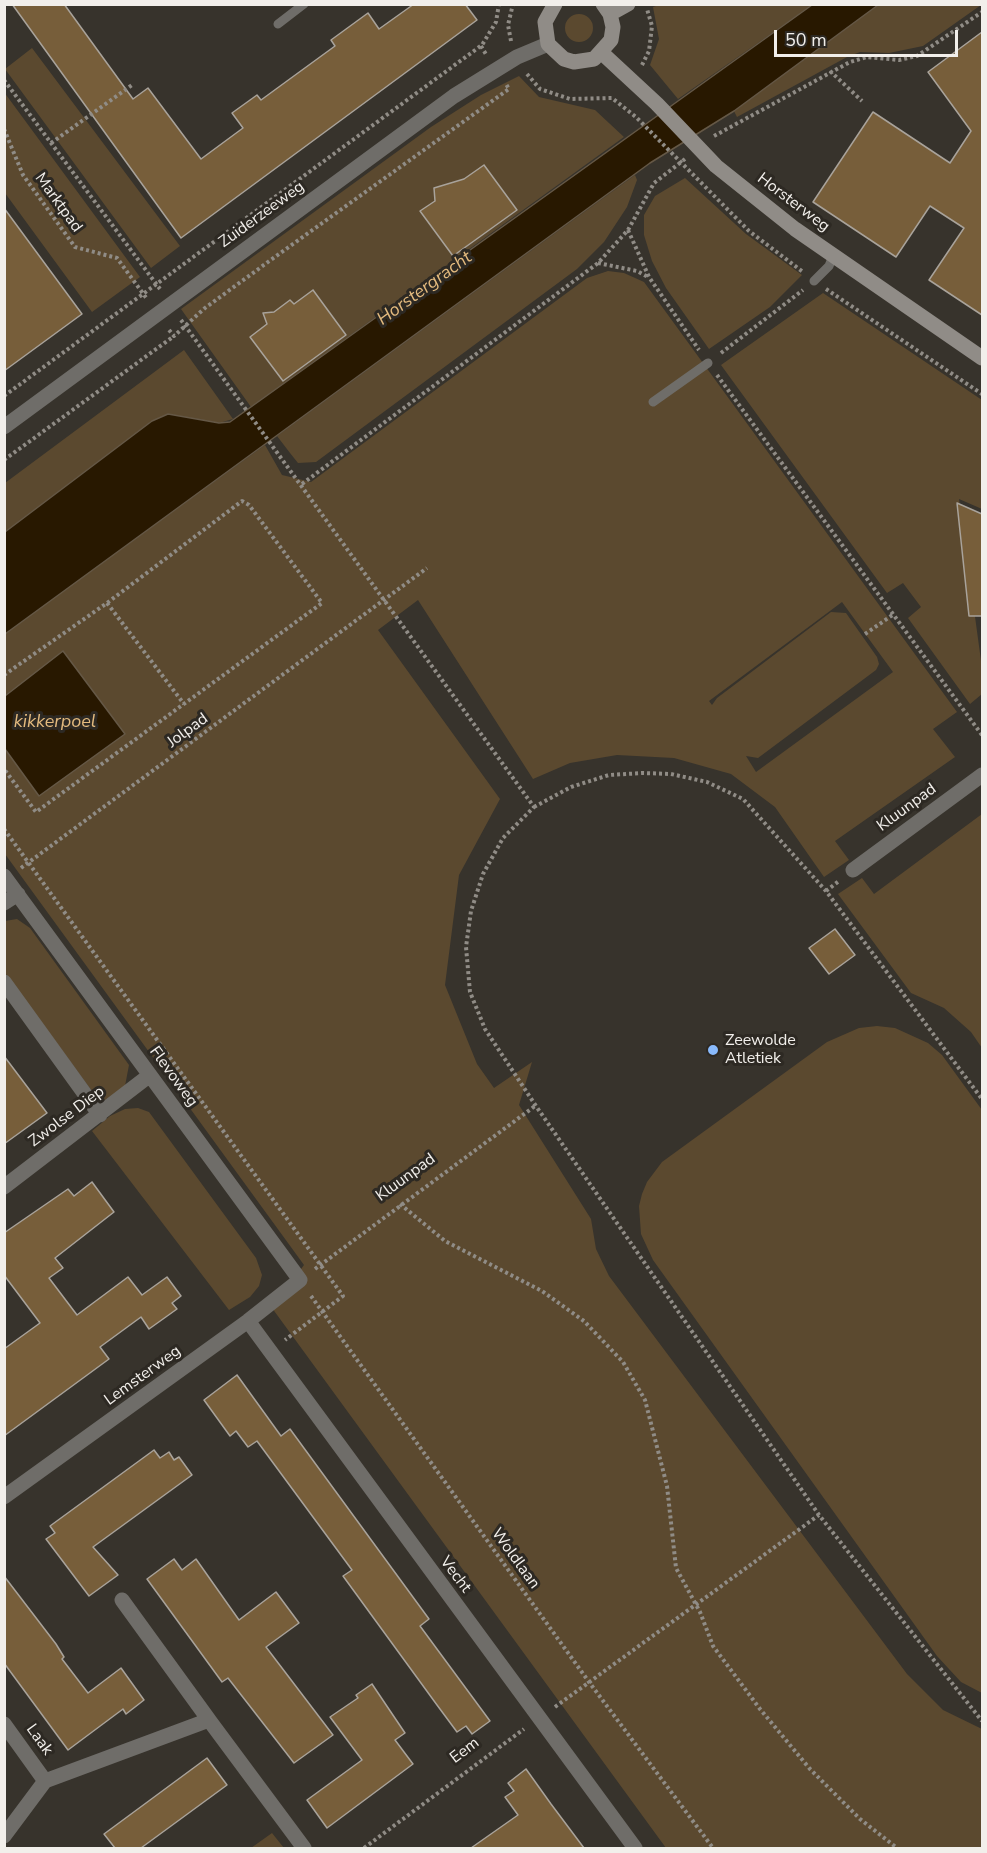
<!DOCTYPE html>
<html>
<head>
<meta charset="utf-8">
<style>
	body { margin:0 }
	#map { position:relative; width:987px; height:1853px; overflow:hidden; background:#37332c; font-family:"Nunito Sans",sans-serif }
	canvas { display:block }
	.frame { position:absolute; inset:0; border:6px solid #f2efeb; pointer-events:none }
	.scale { position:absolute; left:774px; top:30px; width:184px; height:27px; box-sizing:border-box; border:3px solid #f2efeb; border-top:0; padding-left:8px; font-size:18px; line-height:21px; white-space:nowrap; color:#f2efeb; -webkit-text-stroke:4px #2d2923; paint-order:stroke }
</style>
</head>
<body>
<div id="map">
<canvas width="987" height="1853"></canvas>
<div class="frame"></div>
<div class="scale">50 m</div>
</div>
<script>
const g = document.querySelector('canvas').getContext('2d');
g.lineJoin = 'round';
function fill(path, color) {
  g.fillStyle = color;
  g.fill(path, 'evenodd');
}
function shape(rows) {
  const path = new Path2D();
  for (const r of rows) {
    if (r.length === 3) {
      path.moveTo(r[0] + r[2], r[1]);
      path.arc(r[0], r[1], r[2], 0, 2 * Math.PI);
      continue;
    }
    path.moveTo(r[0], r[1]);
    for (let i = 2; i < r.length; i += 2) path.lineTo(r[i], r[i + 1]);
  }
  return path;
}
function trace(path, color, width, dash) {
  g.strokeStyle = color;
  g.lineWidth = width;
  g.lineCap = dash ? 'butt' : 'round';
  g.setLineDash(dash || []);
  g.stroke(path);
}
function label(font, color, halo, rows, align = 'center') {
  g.font = font + ' "Nunito Sans",sans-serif';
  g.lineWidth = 6;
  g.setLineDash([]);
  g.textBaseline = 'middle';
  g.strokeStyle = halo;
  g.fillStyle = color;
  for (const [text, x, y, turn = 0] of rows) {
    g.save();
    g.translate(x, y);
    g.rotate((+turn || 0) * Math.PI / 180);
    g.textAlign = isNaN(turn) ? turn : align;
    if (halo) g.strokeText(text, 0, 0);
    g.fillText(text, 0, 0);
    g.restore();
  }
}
const green = shape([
	[659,5,812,5,678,99,650,65,659,39,653,7],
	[878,5,981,5,923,46,889,53,860,52,847,57,737,117,734,111],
	[579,28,14],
	[32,48,180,246,151,268,5,69],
	[519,76,539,97,595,110,624,137,251,407,181,309,431,127,481,95],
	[4,92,140,277,92,312,5,193],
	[635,175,637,180,627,207,604,242,577,269,316,462,298,463,290,453,277,436],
	[685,178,746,234,802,275,770,307,709,349,666,288,652,261,644,235,644,215,655,196],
	[608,271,624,273,644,282,957,712,933,729,955,757,835,841,849,860,824,877,775,807,731,774,674,758,617,755,570,763,533,779,418,600,378,630,500,799,459,875,445,985,477,1064,494,1088,532,1062,519,1105,591,1219,596,1249,609,1276,907,1674,943,1710,982,1729,982,1848,666,1848,272,1308,304,1265,5,854,4,634,265,445,282,475,311,482,587,278],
	[842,602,893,672,756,772,746,756,758,758,876,670,879,664,877,657,846,613,831,612,717,698,712,705,709,701],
	[823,293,982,400,982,509,959,499,982,668,982,694,970,704,908,618,921,607,903,583,887,593,721,365],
	[184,350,233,419,219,423,168,414,152,421,5,532,5,483],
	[982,814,982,1048,971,1032,944,1008,911,993,838,894,862,878,874,894],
	[17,919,30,928,129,1065,125,1086,111,1098,100,1102,5,973,5,921],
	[877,1026,895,1028,928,1043,942,1055,982,1110,982,1693,961,1682,937,1656,653,1260,641,1234,639,1206,642,1194,647,1182,662,1162,827,1042,859,1028],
	[138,1108,149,1112,256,1258,262,1275,259,1286,250,1297,229,1310,92,1131,110,1116,125,1109],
	[272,1833,284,1848,251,1848]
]);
const water = shape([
	[812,5,878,5,734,111,650,163,5,634,5,532,152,421,168,414,219,423,230,422,812,5],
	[63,651,125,734,39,796,5,749,5,696,63,651]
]);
const building = shape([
	[12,4,64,4,133,99,148,88,201,159,243,128,232,113,257,95,261,100,287,81,335,46,331,40,368,13,379,29,414,4,465,4,477,20,181,238,12,4],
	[982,32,982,315,929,280,964,228,930,206,896,257,813,202,873,112,950,163,971,131,928,72,982,32],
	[484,165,517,210,453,256,420,211,435,201,434,188,464,179,484,165],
	[4,208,82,314,4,371,4,208],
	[313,290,346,335,283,381,250,337,267,324,263,313,274,312,290,300,294,304,313,290],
	[957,503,982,514,982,616,969,616,957,503],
	[835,929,855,955,829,974,809,948,835,929],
	[4,1056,47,1113,4,1144,4,1056],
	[92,1182,114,1212,55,1258,63,1268,49,1278,77,1315,128,1277,142,1295,167,1277,181,1296,172,1303,177,1309,149,1329,141,1317,100,1347,109,1359,4,1436,4,1349,40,1323,4,1275,4,1233,68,1189,74,1196,92,1182],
	[237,1375,281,1436,290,1429,429,1619,420,1626,490,1721,472,1734,466,1726,457,1732,437,1705,343,1576,352,1570,257,1441,248,1447,236,1431,230,1436,204,1400,237,1375],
	[154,1450,160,1458,169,1452,174,1460,179,1457,192,1475,93,1547,118,1575,89,1596,46,1539,55,1533,50,1526,154,1450],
	[174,1559,182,1570,196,1559,239,1620,276,1592,299,1623,266,1647,333,1735,294,1763,228,1678,222,1682,147,1579,174,1559],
	[4,1576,56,1644,64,1657,62,1659,88,1693,121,1668,144,1700,126,1714,123,1709,68,1750,4,1663,4,1576],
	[372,1684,405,1733,395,1740,413,1764,327,1828,307,1800,362,1760,330,1717,358,1698,356,1695,372,1684],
	[207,1758,227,1785,141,1848,115,1848,104,1834,207,1758],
	[526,1769,551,1804,584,1848,471,1848,518,1815,505,1797,514,1791,508,1783,526,1769]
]);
const path = shape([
	[511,41,508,25,513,4],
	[481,46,487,56],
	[642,65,649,51,652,26,647,9],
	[830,71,862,101],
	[527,74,540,89,570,99,612,98,636,117,749,231,803,272],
	[4,80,160,289],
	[4,129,23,175,75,247,117,258,147,299],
	[714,136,850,62,867,57,899,60,917,56,982,12],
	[51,143,132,85],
	[628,230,649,277,699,350],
	[598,263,637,271,648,277],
	[826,289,982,394],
	[181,320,534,807,503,838,483,874,471,911,466,947,470,992,485,1029,536,1106,819,1515,982,1721],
	[169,330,174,336,205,308,268,262,509,89,506,84],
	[721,353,803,290],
	[717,375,982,735],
	[4,396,482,45,496,22,499,4],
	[4,460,174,336],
	[302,484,598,263,628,230,654,183,685,159],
	[107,603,184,704],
	[865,634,894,614],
	[4,675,107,603,242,501,249,505,322,603,36,812,4,769],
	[534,807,571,787,609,775,643,773,671,774,707,782,743,799,826,891,982,1099],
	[4,829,343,1296,285,1340],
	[21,868,427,568],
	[826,891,839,881],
	[400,1204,445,1241,542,1291,584,1321,623,1362,645,1400,667,1486,676,1568,700,1612,713,1646,760,1709,810,1769,860,1819,897,1848],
	[315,1269,535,1106],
	[311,1296,589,1682,713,1848],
	[555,1707,819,1515],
	[364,1848,524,1729]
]);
const lane = shape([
	[278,24,304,4],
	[814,281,829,266,833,256],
	[653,402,708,363]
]);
const street = shape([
	[4,427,454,96,517,57,548,44],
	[853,870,982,775],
	[4,876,300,1280,248,1321,4,1497],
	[4,903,18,894],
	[4,982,100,1115],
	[4,1187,150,1075],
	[248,1321,635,1848],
	[122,1600,209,1720],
	[4,1724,45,1781,4,1836],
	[45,1781,209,1720,304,1848]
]);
const secondary = shape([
	[555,4,545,22,548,44,564,59,574,62,594,59,611,40,613,27,610,14,603,4],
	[610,14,628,4],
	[602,53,657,104,716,166,795,229,982,358]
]);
const markers = [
	[713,1050,6,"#89bafc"]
];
const streetNames = [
	["Marktpad",58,203,54],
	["Horsterweg",793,203,37],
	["Zuiderzeeweg",262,215,-36],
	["Jolpad",188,731,-36],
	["Kluunpad",907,808,-36],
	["Flevoweg",173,1077,54],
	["Zwolse Diep",67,1117,-37],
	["Kluunpad",406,1178,-36],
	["Lemsterweg",143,1376,-36],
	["Woldlaan",515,1559,54],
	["Vecht",455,1575,53],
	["Laak",39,1740,54],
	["Eem",465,1751,-37]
];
const poiNames = [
	["Zeewolde",725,1041],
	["Atletiek",725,1059]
];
const waterNames = [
	["Horstergracht",425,289,-36],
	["kikkerpoel",55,723]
];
fill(green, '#5b492f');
fill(water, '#281800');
trace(water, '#655846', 1.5);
fill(building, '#775e3a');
trace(building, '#a9a39b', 1.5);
trace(path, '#908c86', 4, [3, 3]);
trace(lane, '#6f6d69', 9);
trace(street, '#6f6d69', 15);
trace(secondary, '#908c87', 15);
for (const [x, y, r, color] of markers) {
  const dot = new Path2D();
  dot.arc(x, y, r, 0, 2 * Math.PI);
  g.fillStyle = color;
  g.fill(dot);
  trace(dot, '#2d2923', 2);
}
label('16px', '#f2efeb', '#2d2923', streetNames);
label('16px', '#f2efeb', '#2d2923', poiNames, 'left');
label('italic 18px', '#e3ba7e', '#2d2923', waterNames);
</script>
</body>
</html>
